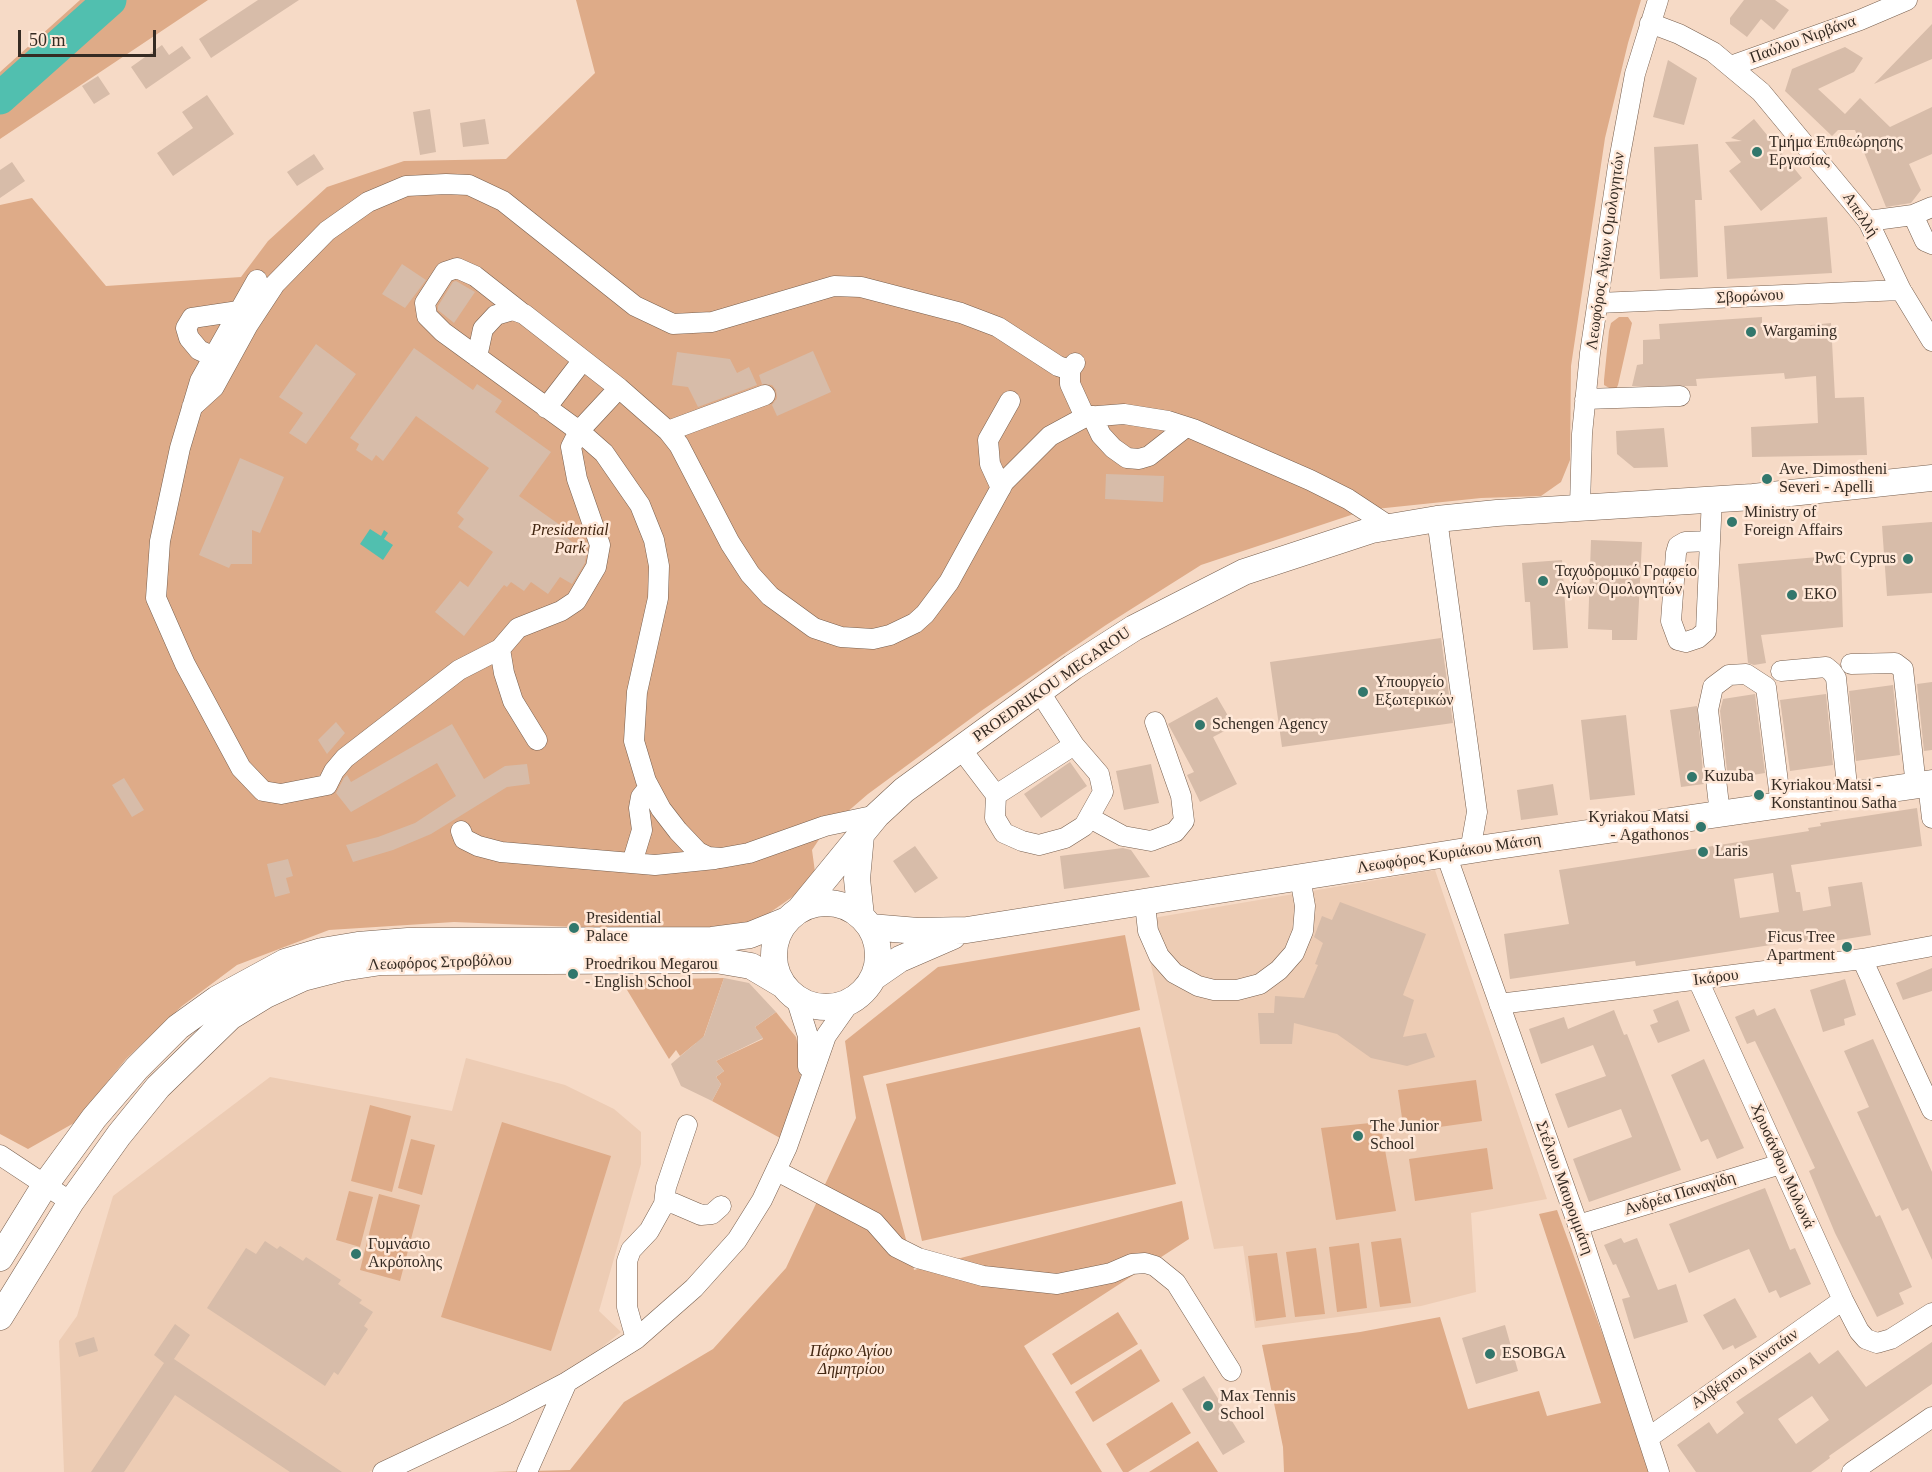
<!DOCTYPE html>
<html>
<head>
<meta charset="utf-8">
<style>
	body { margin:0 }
	#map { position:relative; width:1932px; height:1472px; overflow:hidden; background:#f6dac6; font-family:Georgia,serif }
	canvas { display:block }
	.scale { position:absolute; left:18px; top:30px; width:138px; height:27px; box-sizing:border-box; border:3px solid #352b23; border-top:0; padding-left:8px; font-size:18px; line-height:21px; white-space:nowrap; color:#352b23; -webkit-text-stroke:4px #ffe8d8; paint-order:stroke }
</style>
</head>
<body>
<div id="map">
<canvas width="1932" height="1472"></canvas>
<div class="scale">50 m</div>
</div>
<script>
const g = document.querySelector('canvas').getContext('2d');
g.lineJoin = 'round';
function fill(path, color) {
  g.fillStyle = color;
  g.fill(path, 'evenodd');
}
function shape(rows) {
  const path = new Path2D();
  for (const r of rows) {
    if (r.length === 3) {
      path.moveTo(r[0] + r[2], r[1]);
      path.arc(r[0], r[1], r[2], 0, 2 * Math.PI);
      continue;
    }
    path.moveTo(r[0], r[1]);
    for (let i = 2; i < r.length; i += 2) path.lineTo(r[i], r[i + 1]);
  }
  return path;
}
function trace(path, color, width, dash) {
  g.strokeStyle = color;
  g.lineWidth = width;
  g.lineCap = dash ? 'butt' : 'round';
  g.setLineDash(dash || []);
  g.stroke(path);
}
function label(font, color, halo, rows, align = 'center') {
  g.font = font + ' Georgia,serif';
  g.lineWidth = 5;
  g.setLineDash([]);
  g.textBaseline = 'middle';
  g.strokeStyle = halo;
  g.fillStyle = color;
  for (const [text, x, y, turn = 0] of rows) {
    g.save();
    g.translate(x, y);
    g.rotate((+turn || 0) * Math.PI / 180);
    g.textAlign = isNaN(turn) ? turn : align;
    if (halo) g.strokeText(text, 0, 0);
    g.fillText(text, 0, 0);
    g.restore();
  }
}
const built = shape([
	[1435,870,1547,1199,1471,1213,1476,1292,1421,1306,1255,1328,1243,1246,1214,1249,1141,920],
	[466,1058,565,1085,614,1109,641,1132,641,1164,599,1311,621,1332,563,1378,369,1472,64,1472,59,1341,77,1316,113,1196,270,1077,452,1111]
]);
const green = shape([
	[80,0,208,0,0,139,0,72],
	[576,0,1641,0,1628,43,1605,138,1571,366,1570,460,1561,482,1541,496,1481,498,1366,510,1201,565,1106,625,981,711,868,794,824,832,812,850,815,872,798,893,752,925,720,929,625,929,454,922,329,930,237,965,182,1006,126,1059,74,1123,28,1149,0,1134,0,205,32,198,106,286,241,277,268,241,327,187,404,161,506,159,595,73],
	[1619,317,1628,317,1632,323,1618,385,1616,389,1611,389,1604,385,1604,380,1609,331,1611,323],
	[1125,935,1140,1010,863,1076,914,1270,1182,1201,1189,1239,1024,1346,1102,1472,492,1472,570,1470,624,1402,713,1349,786,1268,856,1118,845,1041,938,967],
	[724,978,700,1047,696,1043,680,1056,676,1050,669,1059,621,980],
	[776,1012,796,1037,802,1061,798,1101,782,1139,712,1101,721,1084,716,1077,724,1071,716,1061,763,1039,755,1027],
	[1140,1027,1176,1184,922,1241,886,1084],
	[1476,1080,1482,1121,1404,1132,1398,1090],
	[370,1105,411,1116,392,1192,351,1181],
	[502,1122,611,1156,551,1351,441,1317],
	[1380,1122,1396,1211,1336,1220,1321,1128],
	[411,1139,435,1145,422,1195,398,1188],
	[1487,1148,1493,1189,1415,1201,1409,1159],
	[349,1191,373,1197,360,1247,336,1240],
	[379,1194,420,1205,400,1281,360,1270],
	[1557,1210,1653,1472,1284,1472,1283,1447,1262,1345,1360,1332,1440,1317,1468,1409,1539,1391,1547,1416,1601,1403,1539,1214],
	[1401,1238,1411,1303,1380,1307,1371,1242],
	[1359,1243,1367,1308,1337,1312,1329,1247],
	[1316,1248,1325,1314,1295,1317,1286,1252],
	[1277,1253,1286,1317,1256,1321,1248,1256],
	[1118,1312,1138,1344,1071,1385,1052,1354],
	[1141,1349,1160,1381,1093,1422,1075,1392],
	[1172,1402,1191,1433,1128,1472,1123,1472,1106,1444],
	[1198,1441,1218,1472,1149,1472]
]);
const water = shape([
	[370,529,381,536,384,530,388,533,384,539,393,545,383,560,360,544]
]);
const river = shape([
	[0,98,110,0]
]);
const building = shape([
	[258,0,299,0,211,58,199,39],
	[1744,0,1775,0,1789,10,1774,30,1761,19,1747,37,1730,24,1730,18],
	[1932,24,1932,59,1874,84],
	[162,45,169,55,182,46,191,58,146,89,131,67],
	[1845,47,1863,58,1854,72,1818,89,1845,114,1860,98,1890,127,1932,107,1932,154,1909,164,1921,190,1911,203,1886,207,1855,130,1838,130,1832,136,1785,91,1792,69],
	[1668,60,1697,78,1684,125,1653,117],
	[98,76,110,94,94,104,82,86],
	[207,95,234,134,173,176,157,153,193,128,182,112],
	[430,109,436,152,420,155,413,112],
	[485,119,489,144,463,147,460,123],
	[1754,119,1802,178,1761,211,1729,171,1741,162,1725,142,1742,141,1731,138],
	[1698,144,1702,200,1695,200,1698,277,1660,279,1654,147],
	[314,154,324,169,297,186,287,172],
	[12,162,25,181,0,198,0,170],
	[1827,217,1832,273,1727,279,1724,226],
	[402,264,426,280,405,308,382,294],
	[456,281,475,292,454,323,438,310,438,306,453,282],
	[1762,317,1762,330,1831,323,1835,398,1864,397,1867,455,1752,457,1751,427,1818,423,1816,376,1785,379,1784,373,1696,379,1697,386,1632,386,1637,365,1643,364,1643,340,1660,339,1659,324],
	[316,344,356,374,306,444,289,433,303,413,279,397],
	[414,348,473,390,477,384,502,401,495,412,551,452,519,496,567,530,564,535,586,554,585,563,572,584,560,577,548,594,531,582,524,591,511,582,507,587,504,585,464,636,435,612,460,581,468,587,493,552,458,527,464,519,457,513,489,468,416,416,383,461,376,455,372,461,356,450,359,444,350,438],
	[813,351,831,392,777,416,772,405,777,398,776,390,772,385,762,384,759,375],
	[677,352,730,359,737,373,749,367,757,385,698,407,688,387,672,385],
	[1664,428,1668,467,1634,468,1617,454,1616,431],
	[240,458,284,477,260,533,252,530,252,564,231,564,229,568,199,555],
	[1106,474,1164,476,1163,502,1105,499],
	[1932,522,1932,593,1887,596,1882,526],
	[1591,540,1642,542,1637,640,1612,640,1612,630,1588,629],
	[1841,555,1843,627,1761,635,1766,663,1754,665,1748,663,1738,564],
	[1562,560,1568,648,1533,650,1530,602,1525,602,1522,563],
	[1441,638,1453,723,1282,747,1270,662],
	[1932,682,1932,750,1924,751,1917,684],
	[1893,685,1900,755,1856,761,1849,691],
	[1755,694,1765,773,1728,779,1720,711,1723,699],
	[1826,694,1833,765,1790,771,1780,700],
	[1217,697,1234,726,1213,737,1237,784,1200,802,1187,775,1194,772,1168,724],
	[1697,706,1704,784,1681,787,1670,710],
	[1626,715,1635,795,1590,800,1581,720],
	[336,722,345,733,327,754,318,740],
	[452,724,484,779,505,766,527,764,530,784,507,787,431,834,393,850,353,862,346,845,378,837,415,823,456,796,437,763,351,812,336,793,344,778,347,775,351,782],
	[1070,762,1087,786,1041,818,1024,794],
	[1151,764,1159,803,1124,810,1116,771],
	[124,778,144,810,132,817,112,785],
	[1553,784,1558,815,1521,820,1517,790],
	[1917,808,1922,846,1791,865,1796,892,1800,892,1803,911,1831,906,1828,887,1862,882,1871,935,1827,942,1827,938,1764,946,1636,966,1635,961,1510,979,1504,934,1569,924,1559,870,1809,831,1808,828,1821,826,1820,823],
	[1773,873,1779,912,1740,918,1734,879],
	[915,846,938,878,915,893,893,861],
	[1123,848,1131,850,1150,877,1064,889,1060,856],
	[288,859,293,876,286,878,290,893,275,897,267,864],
	[1340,902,1426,934,1403,995,1414,1000,1403,1037,1426,1033,1435,1057,1407,1066,1371,1058,1337,1034,1294,1023,1292,1044,1260,1044,1258,1013,1274,1013,1275,996,1304,998,1318,965,1315,964,1323,943,1314,937,1322,916,1332,920],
	[1932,968,1932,991,1903,1000,1896,983],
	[724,978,749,983,776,1012,755,1027,763,1038,716,1061,724,1071,716,1077,721,1084,712,1101,681,1086,671,1064,704,1036],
	[1845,979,1856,1015,1844,1019,1845,1025,1823,1032,1810,990],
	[1678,1000,1690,1031,1658,1043,1650,1025,1658,1022,1653,1010],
	[1775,1008,1876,1217,1880,1215,1912,1287,1899,1293,1904,1304,1877,1317,1835,1233,1809,1171,1815,1168,1782,1097,1755,1041,1747,1044,1735,1017,1754,1009,1757,1016],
	[1614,1010,1624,1035,1627,1034,1681,1170,1589,1202,1573,1159,1632,1137,1621,1109,1568,1128,1555,1094,1606,1076,1593,1045,1541,1064,1529,1029,1564,1017,1568,1029],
	[1873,1039,1932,1172,1932,1260,1908,1208,1902,1211,1857,1112,1869,1107,1844,1051],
	[1704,1059,1744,1148,1717,1159,1708,1139,1701,1142,1671,1075],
	[1765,1188,1790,1250,1795,1248,1811,1284,1780,1298,1776,1290,1769,1293,1749,1249,1689,1273,1669,1224],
	[1621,1238,1624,1243,1637,1238,1658,1290,1676,1284,1688,1322,1634,1339,1622,1299,1630,1297,1616,1264,1613,1265,1604,1245],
	[265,1241,277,1249,280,1246,303,1261,306,1257,341,1280,338,1284,362,1300,359,1303,373,1312,364,1326,368,1329,338,1375,334,1372,325,1386,207,1308,246,1248,256,1254],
	[1735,1298,1757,1337,1735,1349,1733,1345,1723,1350,1703,1315],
	[175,1324,190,1335,174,1359,342,1472,290,1472,175,1395,124,1472,91,1472,164,1363,154,1355],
	[1505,1325,1518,1371,1476,1384,1462,1338],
	[94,1337,98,1351,79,1357,75,1343],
	[1932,1342,1932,1384,1829,1456,1830,1458,1811,1472,1696,1472,1677,1445,1709,1422,1717,1434,1744,1413,1736,1402,1810,1352,1819,1364,1838,1350,1866,1387],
	[1812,1396,1829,1420,1796,1444,1778,1419],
	[1204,1376,1245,1442,1223,1455,1182,1389]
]);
const minor = shape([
	[1650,23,1679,34,1713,52,1761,92,1868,221,1901,290,1932,341],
	[1731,66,1860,20,1907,0],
	[1913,215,1925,241,1932,244],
	[1868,221,1913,215,1932,207],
	[257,280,200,381,180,448,160,541,156,598,185,664,241,768,263,791,281,794,327,785,334,771,345,758,459,670,500,649,518,628,561,611,576,601,596,567,600,545,577,479,571,447,579,431,619,388],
	[1598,303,1901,290],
	[522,313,475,276,457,268,445,272,425,303,427,316,443,332,579,431,604,453,640,505,654,540,659,566,658,598,637,692,634,741,646,781,661,809,678,831,698,852,708,857,721,858,749,853,825,826,877,815],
	[212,356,199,350,189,338,186,328,192,318,239,311],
	[477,357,483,329,496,315,513,310,524,314,619,388,668,431,679,445,730,543,750,574,770,596,814,628,841,637,873,639,890,635,915,623,925,614,949,582,1004,482,1050,436,1085,417,1124,414,1168,421,1193,429,1310,480,1348,499,1389,526],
	[1075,363,1070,370,1070,384,1085,417],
	[1585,399,1680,396],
	[192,407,214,387,248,325,275,284,327,231,368,202,406,186,446,184,469,185,503,201,635,306,673,324,712,322,834,286,861,287,961,313,998,327,1058,366,1070,370],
	[546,408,583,360],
	[1092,416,1101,435,1113,448,1127,458,1139,459,1149,456,1186,427],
	[668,431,765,395],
	[1001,488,990,464,988,440,1010,401],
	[1580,507,1582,434,1590,353,1618,166,1635,74,1658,0],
	[1437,519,1477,812,1472,840,1473,849],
	[1710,541,1685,542,1678,546,1676,553,1671,621,1678,640,1686,642,1698,638,1706,631,1710,541,1712,499],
	[500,649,504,673,513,701,537,740],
	[1851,664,1895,663,1903,669,1916,786],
	[1781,671,1826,667,1832,672,1836,678,1848,796],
	[961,749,996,795,995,818,1004,833,1022,841,1039,845,1065,838,1084,826,1103,792,1099,774,1074,745,1039,691],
	[1928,784,1932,818],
	[996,795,1074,745],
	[1720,814,1708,710,1713,687,1729,675,1746,674,1766,687,1781,806],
	[1090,818,1123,836,1151,841,1175,832,1184,821,1181,796,1155,722],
	[461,831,464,839,478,846,501,852,655,865,715,859],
	[1446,854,1578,1225,1659,1472],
	[632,863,642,830,639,808,641,797,649,787],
	[1145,904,1148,931,1159,956,1174,973,1198,986,1214,990,1237,990,1260,984,1279,970,1294,953,1303,931,1305,906,1300,877],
	[1862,959,1932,1110],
	[1698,980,1843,1300,1859,1331,1866,1339,1877,1343,1891,1339,1932,1313],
	[796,998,808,1036,808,1067],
	[1499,1004,1862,959,1932,946],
	[0,1155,71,1202],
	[777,1171,874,1222,896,1247,918,1258,983,1276,1057,1284,1111,1273,1132,1264,1145,1263,1155,1266,1176,1283,1231,1371],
	[664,1204,666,1187,687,1125],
	[1578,1225,1781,1164],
	[636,1339,627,1307,627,1261,631,1250,649,1231,664,1204,673,1203,701,1215,712,1214,721,1206],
	[1648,1438,1843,1300],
	[383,1472,506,1414,567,1382,636,1339,694,1288,737,1240,762,1200,787,1147,826,1036,850,1002],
	[527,1472,567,1382],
	[1852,1472,1932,1417]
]);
const major = shape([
	[826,955,52],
	[800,909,877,815,904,790,1073,667,1134,628,1244,572,1372,530,1437,519,1497,513,1753,497,1932,478],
	[861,916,857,879,861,835],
	[870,927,918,931,967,930,1491,847,1932,783],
	[874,977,900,959,953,936],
	[0,1258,45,1185,94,1118,137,1068,178,1027,217,999,285,962,322,951,358,945,408,941,712,940,750,935,787,920],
	[0,1317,71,1202,119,1135,158,1087,230,1017,266,995,303,978,342,968,381,962,716,960,751,966,783,985]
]);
const markers = [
	[1757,152,6,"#32776c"],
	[1751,332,6,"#32776c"],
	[1767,479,6,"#32776c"],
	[1732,522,6,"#32776c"],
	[1908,559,6,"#32776c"],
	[1543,581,6,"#32776c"],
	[1792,595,6,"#32776c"],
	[1363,692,6,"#32776c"],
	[1200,725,6,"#32776c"],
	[1692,777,6,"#32776c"],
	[1759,795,6,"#32776c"],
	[1701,827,6,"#32776c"],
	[1703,852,6,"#32776c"],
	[574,928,6,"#32776c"],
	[1847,947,6,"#32776c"],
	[573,974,6,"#32776c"],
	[1358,1136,6,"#32776c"],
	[356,1254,6,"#32776c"],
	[1490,1354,6,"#32776c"],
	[1208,1406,6,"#32776c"]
];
const streetNames = [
	["Παύλου Νιρβάνα",1803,40,-20],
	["Απελλή",1860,215,56],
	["Λεωφόρος Αγίων Ομολογητών",1606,251,-82],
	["Σβορώνου",1750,297,-3],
	["PROEDRIKOU MEGAROU",1052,685,-35],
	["Λεωφόρος Κυριάκου Μάτση",1449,854,-9],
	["Λεωφόρος Στροβόλου",440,963,-2],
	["Ικάρου",1716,978,-7],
	["Χρυσάνθου Μυλωνά",1782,1166,66],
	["Στέλιου Μαυρομμάτη",1564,1188,70],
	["Ανδρέα Παναγίδη",1680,1194,-17],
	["Αλβέρτου Αϊνστάιν",1745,1369,-35]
];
const poiNames = [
	["Τμήμα Επιθεώρησης",1769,143],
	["Εργασίας",1769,161],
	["Wargaming",1763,332],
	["Ave. Dimostheni",1779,470],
	["Severi - Apelli",1779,488],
	["Ministry of",1744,513],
	["Foreign Affairs",1744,531],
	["PwC Cyprus",1896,559,"right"],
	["Ταχυδρομικό Γραφείο",1555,572],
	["Αγίων Ομολογητών",1555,590],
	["EKO",1804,595],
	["Υπουργείο",1375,683],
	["Εξωτερικών",1375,701],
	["Schengen Agency",1212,725],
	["Kuzuba",1704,777],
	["Kyriakou Matsi -",1771,786],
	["Konstantinou Satha",1771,804],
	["Kyriakou Matsi",1689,818,"right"],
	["- Agathonos",1689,836,"right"],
	["Laris",1715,852],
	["Presidential",586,919],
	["Palace",586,937],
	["Ficus Tree",1835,938,"right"],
	["Apartment",1835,956,"right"],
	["Proedrikou Megarou",585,965],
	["- English School",585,983],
	["The Junior",1370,1127],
	["School",1370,1145],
	["Γυμνάσιο",368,1245],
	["Ακρόπολης",368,1263],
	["ESOBGA",1502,1354],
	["Max Tennis",1220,1397],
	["School",1220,1415]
];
const parkNames = [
	["Presidential",570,531],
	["Park",570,549],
	["Πάρκο Αγίου",851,1352],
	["Δημητρίου",851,1370]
];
fill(built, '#edccb4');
fill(green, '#deab88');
fill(water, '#51bfaf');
trace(river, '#51bfaf', 33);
fill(building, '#d7bca9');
trace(minor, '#775f4e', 21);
trace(major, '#775f4e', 27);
trace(minor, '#fff', 20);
trace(major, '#fff', 26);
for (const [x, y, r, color] of markers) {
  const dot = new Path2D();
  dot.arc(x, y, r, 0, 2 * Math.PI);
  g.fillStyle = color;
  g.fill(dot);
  trace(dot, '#ffe8d8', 2);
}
label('16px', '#352b23', '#ffe8d8', streetNames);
label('16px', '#352b23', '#ffe8d8', poiNames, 'left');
label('italic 16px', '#432712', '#ffe8d8', parkNames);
</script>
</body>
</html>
